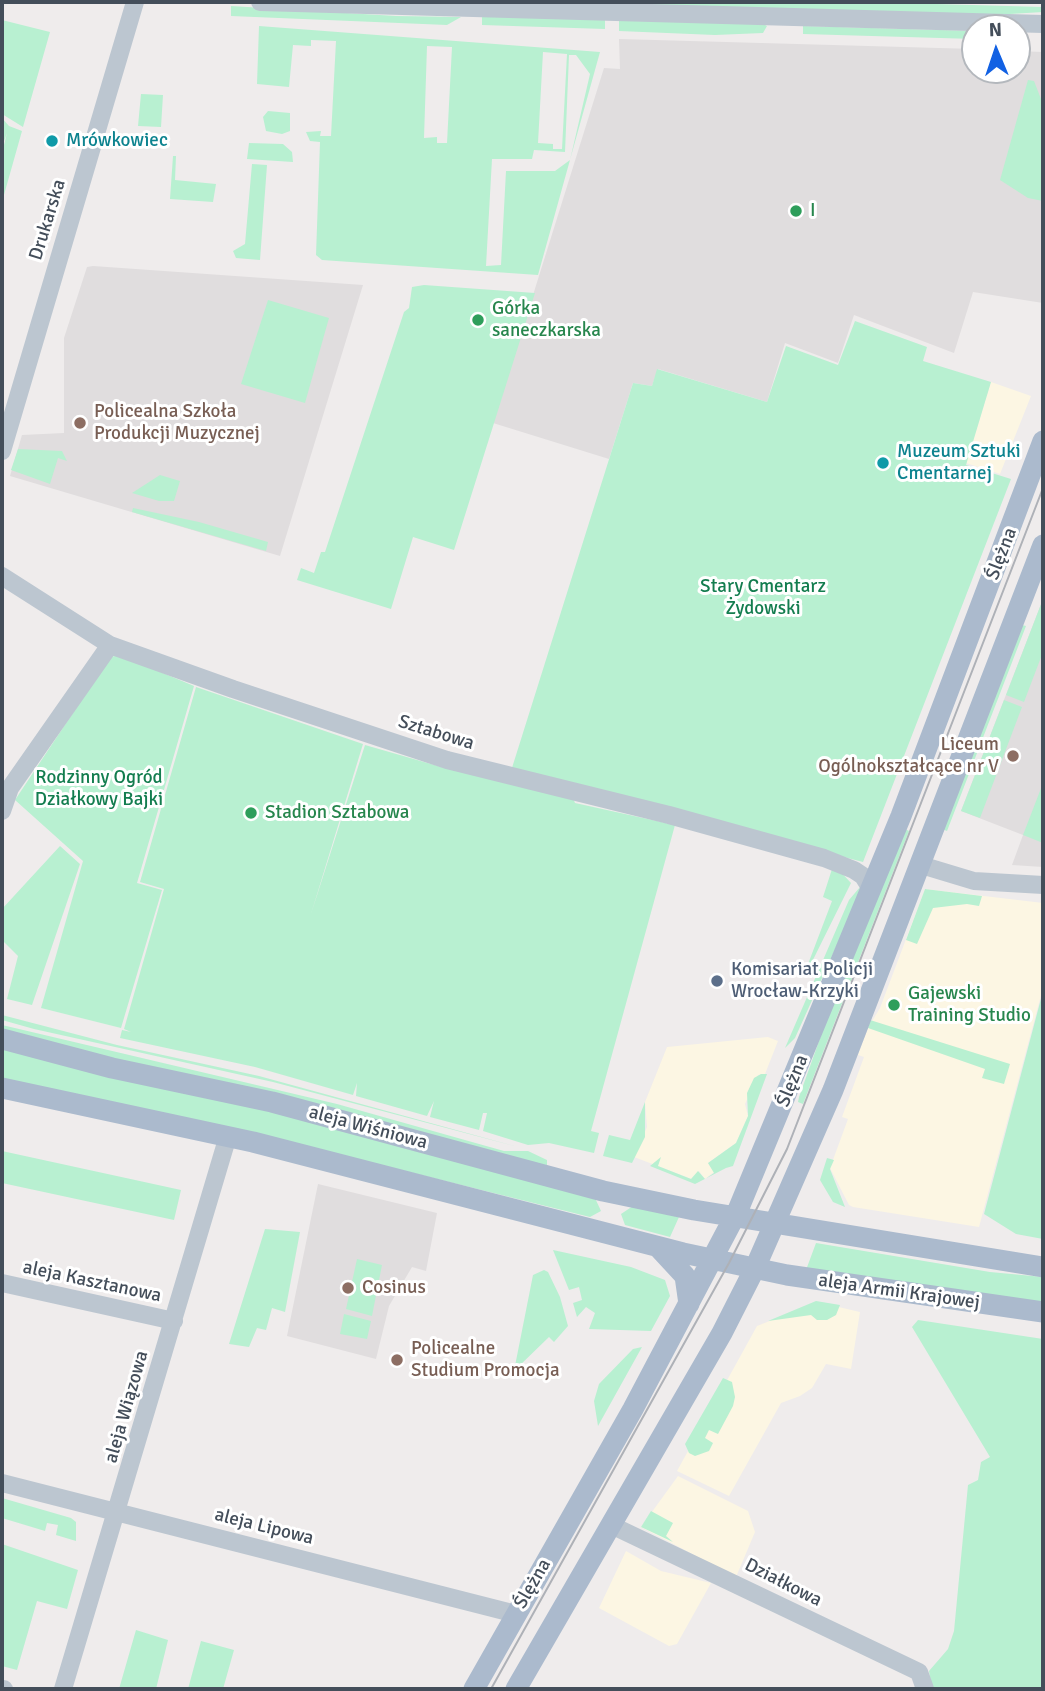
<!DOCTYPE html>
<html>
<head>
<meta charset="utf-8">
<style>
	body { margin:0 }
	#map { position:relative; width:1045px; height:1691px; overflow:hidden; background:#efecec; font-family:Signika,sans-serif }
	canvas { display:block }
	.frame { position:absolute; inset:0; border:4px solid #444e5a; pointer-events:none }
	.north { position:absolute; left:961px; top:14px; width:70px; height:70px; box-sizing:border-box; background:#fff; border:2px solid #b4b8bd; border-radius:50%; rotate:358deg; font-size:19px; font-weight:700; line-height:28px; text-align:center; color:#444e5a }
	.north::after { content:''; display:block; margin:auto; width:24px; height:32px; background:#1261e3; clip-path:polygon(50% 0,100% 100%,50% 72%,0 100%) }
</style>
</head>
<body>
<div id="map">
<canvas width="1045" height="1691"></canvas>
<div class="frame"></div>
<div class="north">N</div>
</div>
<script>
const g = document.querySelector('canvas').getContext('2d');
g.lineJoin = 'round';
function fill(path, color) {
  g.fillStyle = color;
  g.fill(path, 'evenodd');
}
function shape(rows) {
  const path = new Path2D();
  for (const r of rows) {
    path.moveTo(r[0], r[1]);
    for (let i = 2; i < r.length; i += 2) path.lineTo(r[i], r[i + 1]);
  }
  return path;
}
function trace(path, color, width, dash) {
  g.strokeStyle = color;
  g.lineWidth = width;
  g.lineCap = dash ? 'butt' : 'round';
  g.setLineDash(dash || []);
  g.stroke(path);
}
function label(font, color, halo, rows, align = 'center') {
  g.font = font + ' Signika,sans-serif';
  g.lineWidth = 6;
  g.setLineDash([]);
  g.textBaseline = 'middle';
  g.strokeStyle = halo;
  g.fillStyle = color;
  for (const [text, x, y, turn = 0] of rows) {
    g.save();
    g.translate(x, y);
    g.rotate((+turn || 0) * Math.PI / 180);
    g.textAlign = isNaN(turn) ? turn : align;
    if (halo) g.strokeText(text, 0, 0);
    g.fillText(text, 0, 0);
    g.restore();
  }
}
const commercial = shape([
	[991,382,1031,396,1000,474,966,463],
	[925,889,1043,903,1043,988,979,1227,853,1207,849,1205,830,1168,848,1119,842,1117,864,1057,858,1055,868,1028,880,1008],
	[768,1037,778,1041,765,1074,758,1075,745,1104,748,1116,736,1143,708,1163,714,1172,705,1179,699,1171,692,1179,634,1157,647,1127,645,1102,667,1047],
	[817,1302,860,1312,851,1369,826,1364,812,1388,800,1396,781,1403,729,1496,677,1471,757,1326],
	[678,1476,748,1511,755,1532,736,1577,641,1527],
	[626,1551,661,1571,711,1583,677,1644,669,1646,599,1608]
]);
const education = shape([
	[619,39,975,49,975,70,1017,70,1017,51,1043,52,1043,303,973,292,954,353,854,315,838,363,785,343,767,402,658,369,652,386,633,383,609,459,493,423,604,68,620,69],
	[93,266,363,285,280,556,10,476,22,435,64,433,64,338,87,267],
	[1043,599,1043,867,1012,865,1023,835,961,811],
	[318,1184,437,1213,426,1271,412,1267,389,1306,376,1359,287,1336]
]);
const green = shape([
	[528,2,937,4,1043,7,1043,12,977,16],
	[231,6,396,16,461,17,447,25,231,16],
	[482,15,605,19,605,29,482,25],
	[2,20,50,32,23,127,2,114],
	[619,20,763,24,767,26,763,33,715,35,619,31],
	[259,26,600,52,538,275,322,260,316,255,320,142,310,141,306,132,321,131,320,136,331,136,336,41,311,40,311,46,293,45,289,87,257,84],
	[427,46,452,47,447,143,437,143,437,137,424,138],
	[543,52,567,54,562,149,553,149,553,144,538,143],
	[569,55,576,55,590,74,570,160,555,171,506,171,501,265,486,266,492,159,532,159,534,150,565,152],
	[803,26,975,31,975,39,803,34],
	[1028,80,1034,81,1041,99,1043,201,1028,198,1000,180],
	[141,94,163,95,161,127,138,126],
	[268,111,290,113,290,131,282,134,266,131,263,117],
	[2,118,9,126,22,131,2,202,2,153,7,133,2,147],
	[249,143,283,144,292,152,293,162,247,159],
	[173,156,176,156,175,180,216,184,213,202,170,199],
	[252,164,267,165,260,260,236,258,233,251,245,244],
	[424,285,535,293,454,550,413,537,391,609,297,580,301,568,314,573,321,552,325,552,404,312,409,308,412,287],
	[268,300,329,318,305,403,241,384],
	[855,321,927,347,923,361,991,382,966,465,1011,479,863,862,511,771,633,383,652,386,657,369,767,402,786,346,838,365],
	[18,449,62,451,67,461,58,458,50,484,11,470],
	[160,475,180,481,174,501,159,501,132,493],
	[133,508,199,522,268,542,266,551,132,512],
	[1043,599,1043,652,1024,702,1006,695],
	[1022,625,1026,626,947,831,942,829],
	[120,655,194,686,137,883,162,890,121,1028,41,1008,83,861,15,800,110,657],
	[196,687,363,744,311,914,365,745,445,768,573,798,575,803,675,825,591,1131,599,1133,594,1153,549,1143,528,1145,483,1131,487,1113,483,1113,479,1130,430,1117,434,1101,427,1116,356,1096,357,1083,353,1095,255,1067,120,1038,122,1030,131,1032,124,1029,164,889,140,882],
	[1004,700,1022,707,980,818,961,811],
	[1043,783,1043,843,1023,835],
	[903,828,909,831,803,1104,798,1102,799,1097,833,1002],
	[60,846,80,864,32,1005,7,999,18,956,2,940,2,909],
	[832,869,838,869,851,883,805,976,794,972,795,969,805,972,832,901,823,897],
	[860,887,859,896,795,1038,785,1048,849,900],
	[925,889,982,896,979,906,967,904,933,908,917,944,906,940],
	[1043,991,1043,1239,1016,1234,984,1214],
	[2,1015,117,1045,259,1076,518,1147,273,1082,34,1029,2,1020],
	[870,1020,1010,1064,1004,1084,982,1078,985,1069,868,1028],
	[2,1025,337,1104,504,1151,528,1151,547,1160,547,1165,528,1164,2,1030],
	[2,1047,272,1112,595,1198,601,1211,590,1217,276,1139,2,1079],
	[761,1074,767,1074,733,1166,726,1168,697,1183,695,1184,650,1166,661,1157,658,1166,691,1179,698,1171,705,1179,714,1173,708,1163,736,1143,748,1116,747,1093,754,1078],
	[645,1102,645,1137,632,1163,603,1156,609,1135,630,1140],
	[2,1151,181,1190,174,1220,2,1183],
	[827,1158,834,1160,830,1169,845,1207,833,1202,820,1180],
	[633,1206,679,1217,670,1237,625,1225,621,1214],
	[265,1229,300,1232,285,1312,272,1308,266,1330,257,1328,249,1347,229,1344],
	[816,1243,990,1272,1043,1277,1043,1305,806,1270],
	[553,1250,631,1267,665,1280,670,1296,651,1331,589,1329,595,1313,586,1307,577,1317,573,1303,582,1300,579,1287,569,1290],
	[357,1259,382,1265,372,1316,346,1309],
	[544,1270,548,1272,560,1297,568,1326,554,1342,549,1337,514,1371,533,1275],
	[816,1301,840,1305,836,1315,827,1320,817,1320,811,1315,768,1321],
	[344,1314,371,1321,367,1339,340,1334],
	[918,1320,1043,1339,1043,1689,932,1689,929,1671,948,1649,954,1631,968,1485,978,1480,981,1462,990,1457,912,1327],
	[642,1347,598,1426,594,1401,599,1384,633,1349],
	[723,1378,732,1382,735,1397,733,1406,718,1434,709,1430,705,1438,713,1443,709,1451,695,1456,689,1453,685,1444],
	[2,1498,71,1518,76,1522,76,1541,56,1535,58,1525,47,1523,45,1531,2,1518],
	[651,1511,673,1523,666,1536,673,1542,641,1527],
	[2,1544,78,1570,67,1609,37,1601,17,1670,2,1666],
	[136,1630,168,1640,156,1689,119,1689],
	[201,1641,234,1650,223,1689,188,1689]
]);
const minor = shape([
	[260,2,1043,24],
	[2,451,135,2],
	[2,576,110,645,233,689,447,760,669,815,824,858,854,870,863,876,871,889],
	[2,811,10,788,110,645],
	[921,865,974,881,1043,885],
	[2,1283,174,1321],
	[2,1483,516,1614],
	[611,1525,919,1672,925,1689],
	[2,1689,4,1689],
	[63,1689,228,1136]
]);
const major = shape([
	[2,1039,112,1068,272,1102,603,1191,694,1210,1043,1267],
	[2,1088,253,1142,683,1253,787,1275,1043,1312],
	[660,1249,685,1276,689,1304],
	[474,1689,633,1409,738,1210,901,816,1043,441],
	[516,1689,722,1333,755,1268,833,1090,1043,545]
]);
const tram = shape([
	[491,1689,729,1263,787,1149,1043,488]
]);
const markers = [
	[52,141,7,"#0f9aa8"],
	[796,211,7,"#2e9e5b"],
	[478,320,7,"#2e9e5b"],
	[80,423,7,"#8d6e63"],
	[883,463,7,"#0f9aa8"],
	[1013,756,7,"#8d6e63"],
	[251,813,7,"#2e9e5b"],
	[717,981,7,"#5c6f8a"],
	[894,1005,7,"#2e9e5b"],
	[348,1288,7,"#8d6e63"],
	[397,1360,7,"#8d6e63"]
];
const cultureNames = [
	["Mrówkowiec",66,141],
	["Muzeum Sztuki",897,452],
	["Cmentarnej",897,474]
];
const leisureNames = [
	["I",810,211],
	["Górka",492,309],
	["saneczkarska",492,331],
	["Stadion Sztabowa",265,813],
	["Gajewski",908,994],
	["Training Studio",908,1016]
];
const streetNames = [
	["Drukarska",48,220,-73],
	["Ślężna",1002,554,-69],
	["Sztabowa",436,733,17],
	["Ślężna",793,1081,-68],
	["aleja Wiśniowa",368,1128,15],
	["aleja Kasztanowa",92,1282,12],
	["aleja Armii Krajowej",899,1292,8],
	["aleja Wiązowa",127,1407,-74],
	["aleja Lipowa",264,1527,14],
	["Działkowa",783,1583,27],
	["Ślężna",533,1584,-60]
];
const educationNames = [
	["Policealna Szkoła",94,412],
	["Produkcji Muzycznej",94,434],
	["Liceum",999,745,"right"],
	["Ogólnokształcące nr V",999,767,"right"],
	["Cosinus",362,1288],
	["Policealne",411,1349],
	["Studium Promocja",411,1371]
];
const parkNames = [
	["Stary Cmentarz",763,587],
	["Żydowski",763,609],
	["Rodzinny Ogród",99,778],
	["Działkowy Bajki",99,800]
];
const serviceNames = [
	["Komisariat Policji",731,970],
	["Wrocław-Krzyki",731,992]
];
fill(commercial, '#fcf6e3');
fill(education, '#e0ddde');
fill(green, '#b8f0d1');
trace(minor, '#bcc6d0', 18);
trace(major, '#abbacd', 21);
trace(tram, '#aeb1b7', 2);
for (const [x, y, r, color] of markers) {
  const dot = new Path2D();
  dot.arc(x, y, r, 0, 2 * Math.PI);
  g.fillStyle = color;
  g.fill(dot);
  trace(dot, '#fff', 2.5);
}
label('19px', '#0d838f', '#fff', cultureNames, 'left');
label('19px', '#27864d', '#fff', leisureNames, 'left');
label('19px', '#444e5a', '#fff', streetNames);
label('19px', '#785e54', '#fff', educationNames, 'left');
label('19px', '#137d4f', '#fff', parkNames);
label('19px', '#4e5e75', '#fff', serviceNames, 'left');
</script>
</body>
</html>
